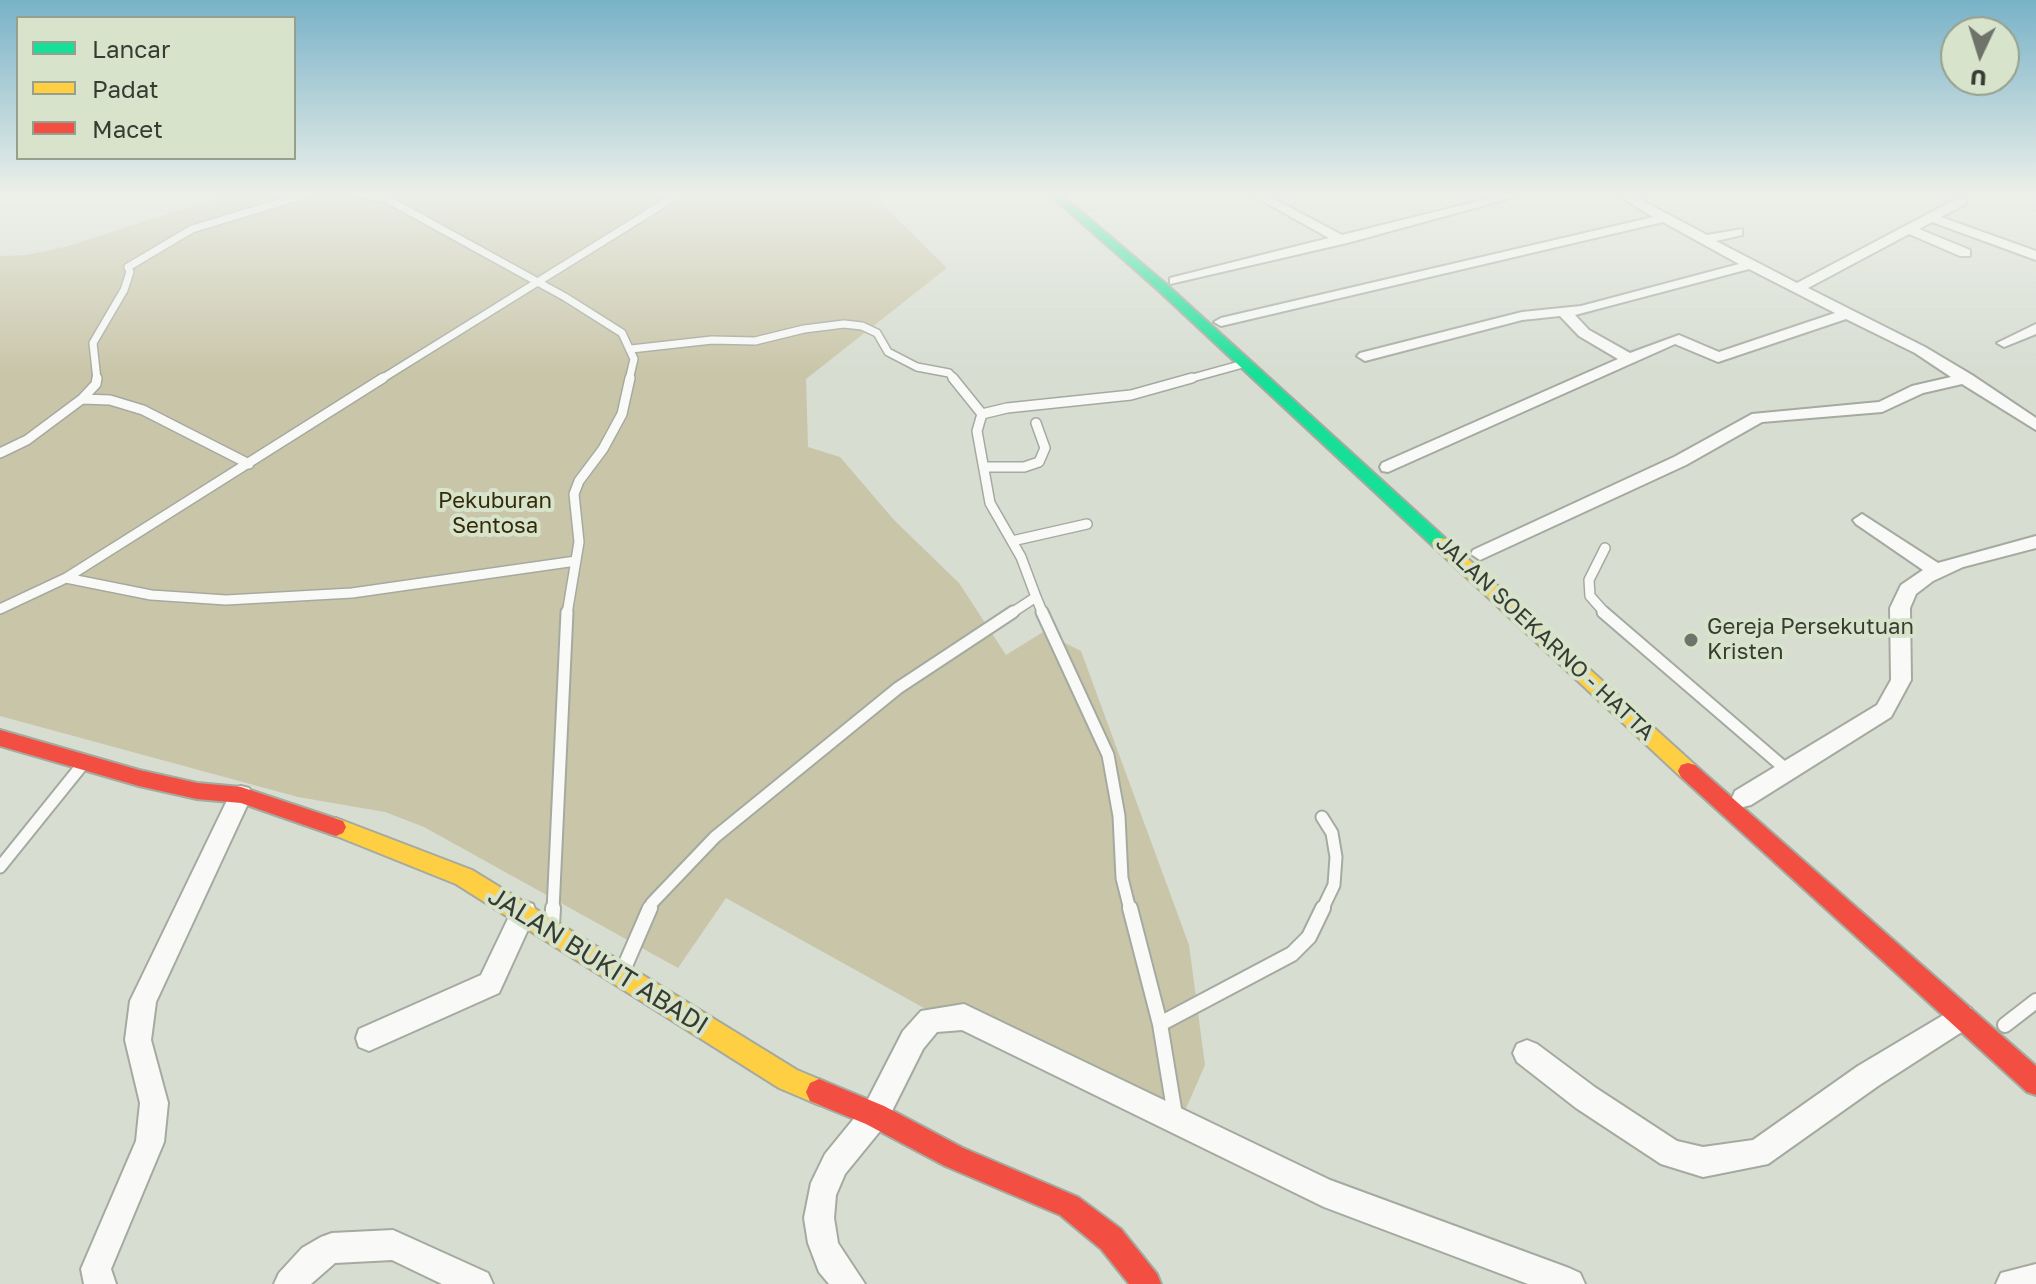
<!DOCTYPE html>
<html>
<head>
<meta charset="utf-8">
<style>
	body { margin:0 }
	#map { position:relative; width:2036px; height:1284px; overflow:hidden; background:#d7ddd1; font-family:"Golos Text",sans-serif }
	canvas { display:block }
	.legend { position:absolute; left:16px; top:16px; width:280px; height:144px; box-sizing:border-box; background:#d7e3cb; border:2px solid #97a08e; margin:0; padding:10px 14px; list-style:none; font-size:24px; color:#373c33 }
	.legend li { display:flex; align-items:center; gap:16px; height:40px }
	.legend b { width:40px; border:2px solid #97a08e }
	.north { position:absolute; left:1940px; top:16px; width:80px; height:80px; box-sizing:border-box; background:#d7e3cb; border:2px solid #97a08e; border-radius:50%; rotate:184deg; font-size:22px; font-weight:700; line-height:32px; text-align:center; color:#373c33 }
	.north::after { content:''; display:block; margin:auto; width:28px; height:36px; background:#6f746a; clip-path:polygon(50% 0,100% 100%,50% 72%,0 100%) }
</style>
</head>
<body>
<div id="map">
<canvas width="2036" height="1284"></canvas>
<ul class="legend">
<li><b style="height:10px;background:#16e098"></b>Lancar</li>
<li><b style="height:10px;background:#ffcf43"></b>Padat</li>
<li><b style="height:10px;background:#f24e42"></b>Macet</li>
</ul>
<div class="north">U</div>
</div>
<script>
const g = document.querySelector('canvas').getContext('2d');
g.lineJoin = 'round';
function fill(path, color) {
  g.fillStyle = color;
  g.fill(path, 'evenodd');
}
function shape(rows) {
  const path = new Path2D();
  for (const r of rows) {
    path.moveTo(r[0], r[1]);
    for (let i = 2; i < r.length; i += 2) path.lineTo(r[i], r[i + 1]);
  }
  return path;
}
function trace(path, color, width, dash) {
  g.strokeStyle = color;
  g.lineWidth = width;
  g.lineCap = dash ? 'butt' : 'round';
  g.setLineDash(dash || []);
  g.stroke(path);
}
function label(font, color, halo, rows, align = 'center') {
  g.font = font + ' "Golos Text",sans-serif';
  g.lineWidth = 8;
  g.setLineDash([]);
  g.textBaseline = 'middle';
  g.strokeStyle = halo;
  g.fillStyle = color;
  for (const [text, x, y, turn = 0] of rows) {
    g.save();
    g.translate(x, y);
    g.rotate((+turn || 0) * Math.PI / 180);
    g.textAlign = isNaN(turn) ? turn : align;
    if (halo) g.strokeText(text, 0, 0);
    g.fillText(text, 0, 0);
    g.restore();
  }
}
const green = shape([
	[214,194,883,194,876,198,947,268,806,379,808,447,840,457,894,520,959,583,1006,655,1043,632,1081,651,1189,945,1205,1065,1184,1113,969,1033,726,898,678,968,424,827,385,812,298,797,0,716,0,256,26,255,65,247,217,198]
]);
const laneFar3 = shape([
	[360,194,387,199,565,297,622,333,634,359,629,380],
	[631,349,712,340,755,341,804,329,844,324,862,326,877,333,888,352,917,367,949,373,955,380],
	[97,380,93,343,124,290,130,272,128,267,192,229,308,194],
	[380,380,679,194],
	[1185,380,1243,364]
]);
const laneFar2 = shape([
	[953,378,982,414],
	[82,399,110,400,143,410,249,464],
	[0,453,27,440,82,399,96,384,97,378],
	[984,467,1024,467,1039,462,1045,448,1036,423],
	[1012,541,1087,524],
	[1605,548,1589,580,1590,596,1606,614],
	[66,578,151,595,226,600,352,593,576,561],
	[1036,597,1021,557,990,503,977,431,982,414,1007,408,1131,395,1192,378],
	[0,609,66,578,383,378],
	[567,614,579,542,574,494,579,481,603,449,622,414,630,378],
	[1010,614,1036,597,1043,614]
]);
const laneFar1 = shape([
	[1042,612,1108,755,1119,816,1122,878,1130,910],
	[1603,612,1788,771],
	[0,867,83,764],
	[553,910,567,612],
	[649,910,652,903,715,837,898,688,1013,612],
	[1322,910,1334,885,1336,857,1332,833,1322,817]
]);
const lane = shape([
	[1130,908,1160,1024,1175,1115],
	[552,925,553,908],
	[624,968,650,908],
	[1160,1024,1292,954,1309,937,1323,908],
	[2005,1025,2036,1001]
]);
const street = shape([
	[1250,194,1265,194,1342,235,1506,194,1526,194,1347,243,1170,284,1170,278,1329,238,1250,194],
	[1615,194,1630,194,1707,235,1742,229,1742,235,1716,241,1797,283,1958,198,1966,198,1966,204,1941,217,2036,251,2036,260,1932,222,1919,229,1970,250,1970,256,1960,256,1909,234,1808,288,1925,347,1972,375,2036,418,2036,430,1962,384,1923,393,1882,412,1762,422,1686,465,1480,560,1471,554,1473,550,1674,457,1752,414,1879,402,1912,386,1951,377,1915,353,1846,319,1718,362,1675,344,1388,472,1382,471,1380,467,1382,463,1618,359,1579,336,1560,316,1522,320,1365,361,1357,356,1360,353,1522,312,1581,306,1739,264,1663,222,1221,326,1214,322,1221,318,1653,217,1615,194],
	[1749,269,1835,313,1719,352,1679,335,1630,353,1589,330,1575,315,1749,269],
	[2036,324,2036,334,2004,347,1997,343,2036,324],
	[1862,514,1938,563,2036,536,2036,548,1963,567,1933,581,1916,594,1910,608,1911,680,1891,717,1751,805,1743,807,1735,805,1732,798,1735,791,1877,705,1891,680,1890,608,1901,585,1923,570,1856,524,1853,520,1862,514],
	[241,786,249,788,252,795,156,1002,151,1040,168,1103,164,1142,111,1269,116,1284,84,1284,81,1269,136,1141,140,1103,125,1040,130,1001,233,788,241,786],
	[524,901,533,904,536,912,499,993,369,1051,359,1047,356,1038,359,1029,481,975,515,904,524,901],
	[964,1004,1330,1180,1569,1268,1580,1273,1585,1284,1528,1284,1324,1207,962,1030,937,1032,923,1049,885,1125,845,1174,836,1195,834,1218,838,1243,865,1284,829,1284,819,1272,808,1243,804,1218,811,1183,825,1154,865,1105,903,1031,921,1011,964,1004],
	[1962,1004,1971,1008,1975,1017,1971,1026,1878,1086,1768,1164,1703,1177,1661,1164,1576,1108,1517,1062,1513,1053,1517,1044,1527,1040,1537,1044,1596,1088,1677,1141,1703,1147,1753,1140,1858,1066,1962,1004],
	[393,1230,488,1273,493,1284,442,1284,392,1260,335,1263,311,1284,274,1284,279,1273,302,1248,321,1237,332,1233,393,1230],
	[2036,1264,2036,1284,1996,1284,2001,1273,2036,1264]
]);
const fast = shape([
	[1049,194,1060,194,1166,284,1446,539,1448,543,1446,547,1434,547,1158,290,1049,194]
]);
const slow = shape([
	[1440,538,1446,539,1695,765,1698,771,1695,777,1688,779,1681,777,1434,547,1432,543,1434,539,1440,538],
	[336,818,472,870,797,1070,828,1083,832,1092,828,1101,819,1105,779,1088,456,884,329,833,326,827,329,821,336,818]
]);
const jam = shape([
	[0,730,139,770,197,783,241,787,343,821,346,827,343,833,336,836,241,803,197,799,139,786,0,746,0,730],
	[1688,763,1695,765,2036,1066,2036,1095,2027,1092,1681,777,1678,771,1681,765,1688,763],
	[819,1079,884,1106,963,1148,1078,1197,1121,1229,1157,1274,1161,1284,1129,1284,1101,1249,1060,1215,945,1166,866,1124,810,1101,806,1092,810,1083,819,1079]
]);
const markers = [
	[1691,640,8,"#6f746a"]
];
const parkNames = [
	["Pekuburan",495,501],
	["Sentosa",495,526]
];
const poiNames = [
	["Gereja Persekutuan",1707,627],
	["Kristen",1707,652]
];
const streetNames = [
	["JALAN SOEKARNO - HATTA",1545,638,43]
];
const nearStreetnames = [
	["JALAN BUKIT ABADI",598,961,32]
];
fill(green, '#c9c5a8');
trace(laneFar3, '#a5aaa0', 10);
trace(laneFar2, '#a5aaa0', 12);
trace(laneFar1, '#a5aaa0', 15);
trace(lane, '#a5aaa0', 18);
trace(street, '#a5aaa0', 4);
trace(fast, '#a5aaa0', 4);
trace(slow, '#a5aaa0', 4);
trace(jam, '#a5aaa0', 4);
trace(laneFar3, '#f9faf8', 7);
trace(laneFar2, '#f9faf8', 9);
trace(laneFar1, '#f9faf8', 11);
trace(lane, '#f9faf8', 14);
fill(street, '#f9faf8');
fill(fast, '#16e098');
fill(slow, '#ffcf43');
fill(jam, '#f24e42');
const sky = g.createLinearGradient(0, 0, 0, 374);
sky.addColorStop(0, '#78b2c7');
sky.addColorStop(0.52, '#edf0ea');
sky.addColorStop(1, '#edf0ea00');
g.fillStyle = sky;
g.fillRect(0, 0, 2036, 374);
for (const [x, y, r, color] of markers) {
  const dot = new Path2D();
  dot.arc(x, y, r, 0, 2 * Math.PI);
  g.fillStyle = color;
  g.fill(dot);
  trace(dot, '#d7e3cb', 3);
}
label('22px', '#342a09', '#d7e3cb', parkNames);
label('22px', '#373c33', '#d7e3cb', poiNames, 'left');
label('22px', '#373c33', '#d7e3cb', streetNames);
label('26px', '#373c33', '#d7e3cb', nearStreetnames);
</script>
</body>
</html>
